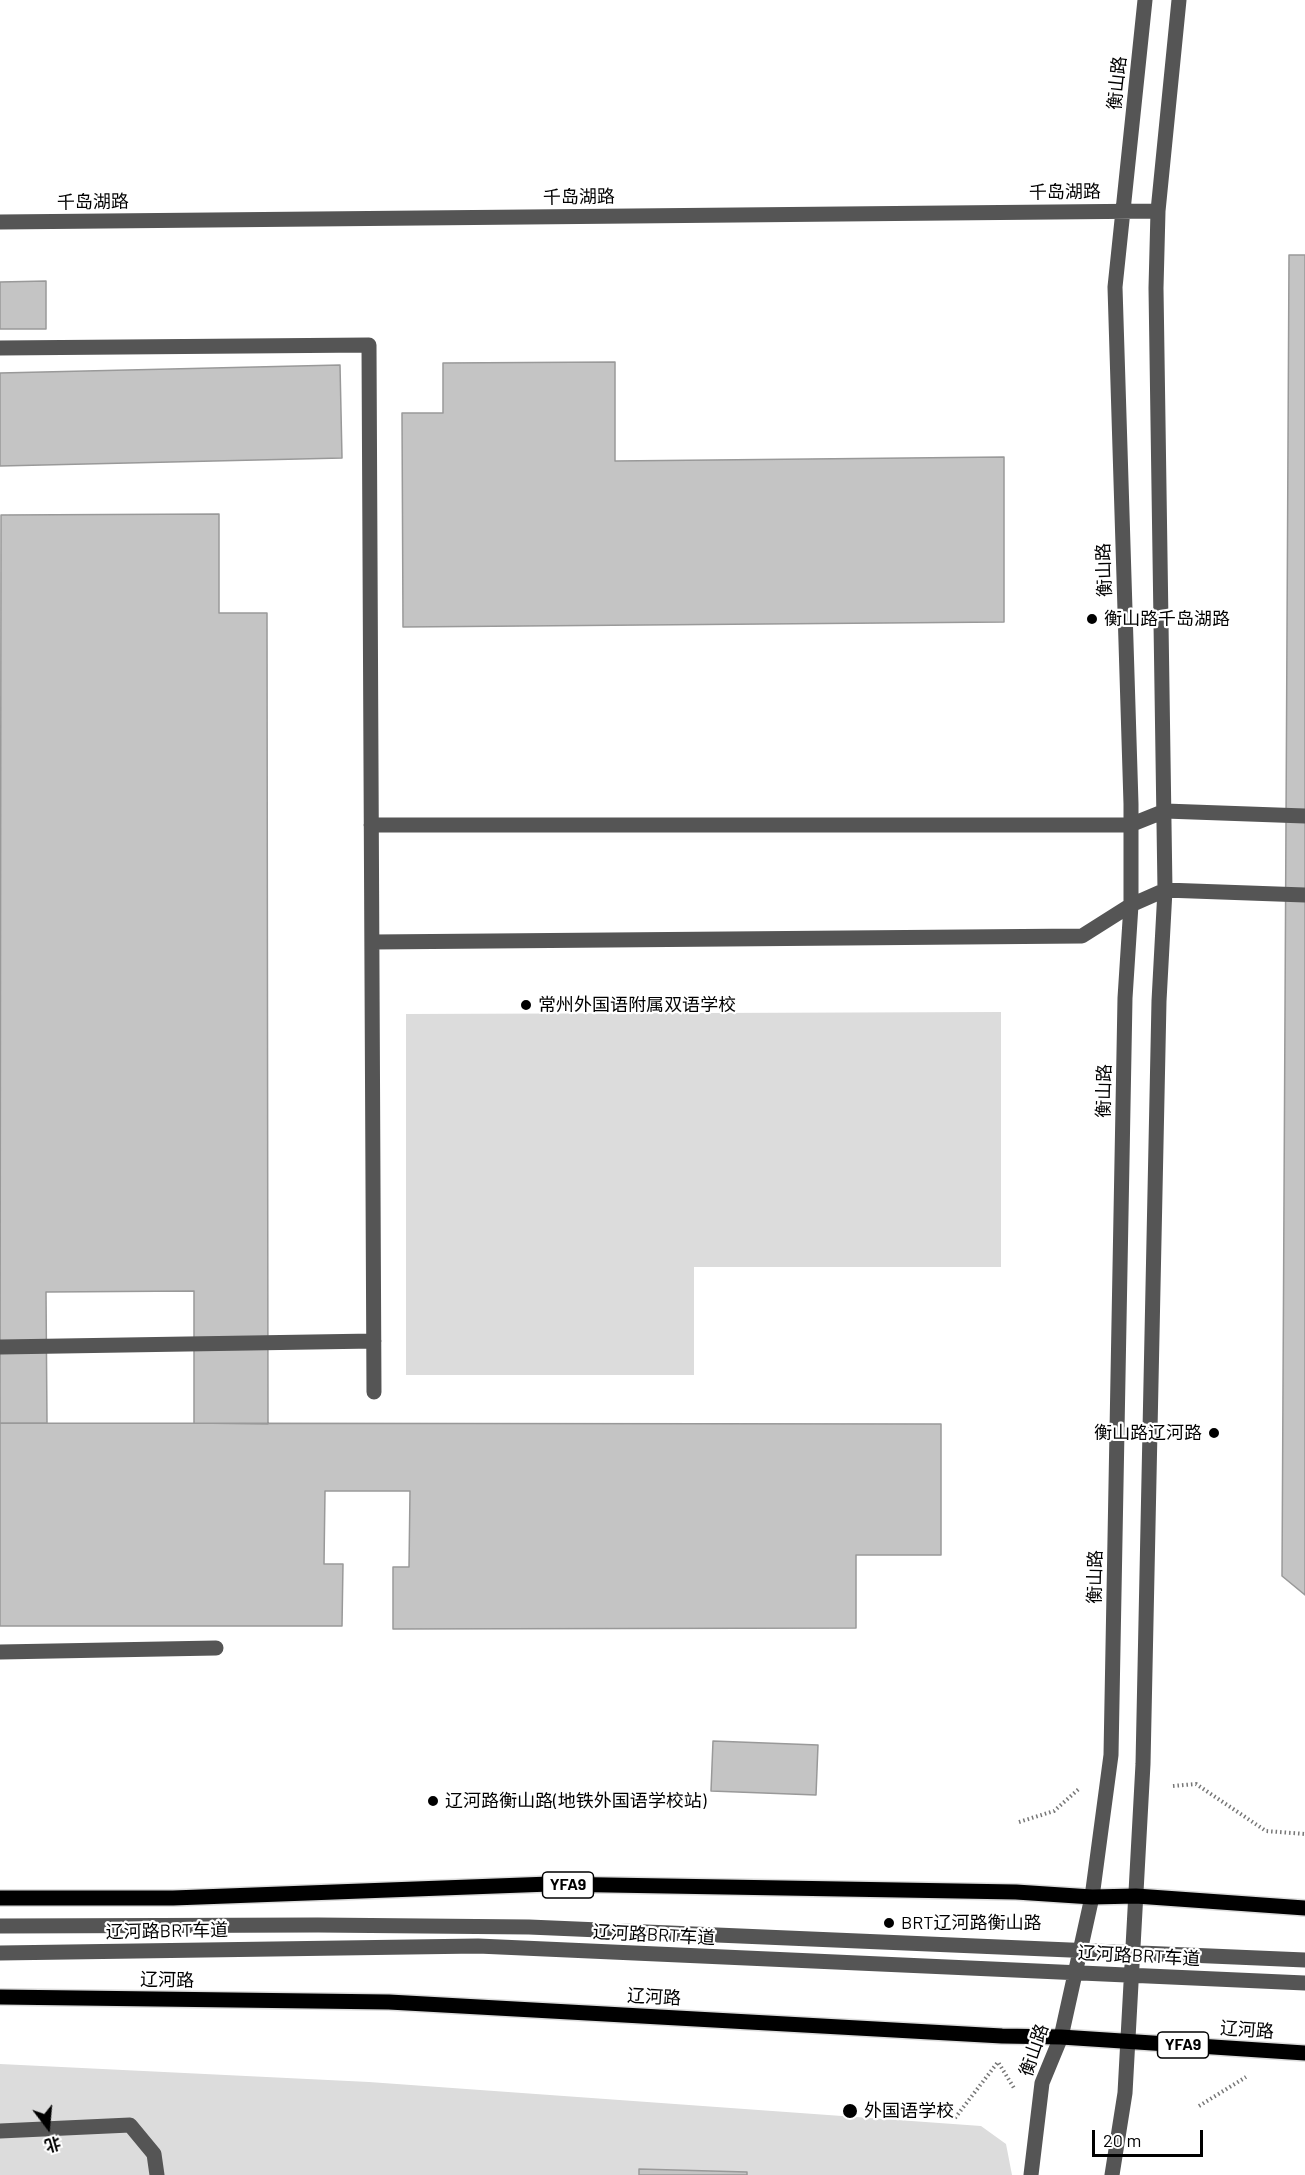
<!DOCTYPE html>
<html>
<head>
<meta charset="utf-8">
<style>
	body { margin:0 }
	#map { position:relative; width:1305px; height:2175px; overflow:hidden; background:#fff; font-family:Barlow,"Noto Sans SC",sans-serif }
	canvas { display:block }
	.north { position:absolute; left:18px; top:2097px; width:60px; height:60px; -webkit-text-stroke:4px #fff; paint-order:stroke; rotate:164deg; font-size:16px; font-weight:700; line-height:24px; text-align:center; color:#000 }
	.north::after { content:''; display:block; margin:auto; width:21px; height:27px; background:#000; clip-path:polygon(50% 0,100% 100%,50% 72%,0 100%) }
	.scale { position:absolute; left:1092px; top:2130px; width:111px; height:27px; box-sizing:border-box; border:3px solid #000; border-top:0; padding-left:8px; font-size:18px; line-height:21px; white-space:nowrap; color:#000; -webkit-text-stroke:4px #fff; paint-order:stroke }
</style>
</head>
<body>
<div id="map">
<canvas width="1305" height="2175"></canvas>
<div class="north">北</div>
<div class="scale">20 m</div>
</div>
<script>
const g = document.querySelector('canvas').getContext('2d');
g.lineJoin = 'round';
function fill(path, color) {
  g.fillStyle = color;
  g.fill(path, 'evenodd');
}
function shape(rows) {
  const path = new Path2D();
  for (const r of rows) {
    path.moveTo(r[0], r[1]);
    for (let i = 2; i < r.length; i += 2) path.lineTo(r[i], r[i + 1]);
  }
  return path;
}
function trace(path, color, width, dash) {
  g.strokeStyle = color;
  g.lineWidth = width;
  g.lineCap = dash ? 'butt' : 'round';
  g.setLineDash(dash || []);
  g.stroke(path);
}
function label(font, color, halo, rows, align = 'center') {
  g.font = font + ' Barlow,"Noto Sans SC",sans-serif';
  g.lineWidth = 4.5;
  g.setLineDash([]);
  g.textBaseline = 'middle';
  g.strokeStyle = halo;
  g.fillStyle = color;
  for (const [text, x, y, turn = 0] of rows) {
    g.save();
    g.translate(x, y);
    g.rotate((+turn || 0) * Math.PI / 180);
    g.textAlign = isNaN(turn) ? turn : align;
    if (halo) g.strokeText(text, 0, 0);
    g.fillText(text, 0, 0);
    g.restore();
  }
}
const green = shape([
	[1001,1012,1001,1267,694,1267,694,1375,406,1375,406,1014],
	[0,2064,369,2082,981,2126,1006,2144,1012,2175,0,2175]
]);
const building = shape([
	[1289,255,1305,255,1305,1595,1282,1576,1289,255],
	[46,281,46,329,0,329,0,282,46,281],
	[615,362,615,461,1004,457,1004,622,403,627,402,413,443,413,443,363,615,362],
	[340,365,342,458,0,466,0,373,340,365],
	[219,514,219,613,267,613,268,1424,194,1423,194,1291,46,1292,47,1423,0,1423,1,515,219,514],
	[0,1423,941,1424,941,1555,856,1555,856,1628,393,1629,393,1567,409,1567,410,1491,325,1491,324,1564,343,1564,342,1626,0,1626,0,1423],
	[713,1741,818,1745,816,1795,711,1791,713,1741],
	[639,2169,747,2172,747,2175,639,2175,639,2169]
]);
const path = shape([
	[1173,1786,1196,1784,1266,1831,1305,1834],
	[1019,1822,1054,1811,1080,1788],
	[1199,2106,1246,2077],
	[955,2118,998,2062,1014,2088]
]);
const minor = shape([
	[0,222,1158,211],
	[0,348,369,345,374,1392],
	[371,825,1130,825,1165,811,1305,816],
	[373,942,1082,936,1131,905,1165,890,1305,895],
	[0,1347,374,1341],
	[0,1652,216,1648],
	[0,1926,318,1925,529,1927,1305,1960],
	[0,1953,478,1946,1305,1983],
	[0,2131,130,2125,154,2154,157,2175],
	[1031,2175,1042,2083,1061,2037,1092,1897,1111,1755,1125,998,1131,905,1131,804,1115,287,1145,0],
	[1112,2175,1125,2093,1143,1764,1159,1001,1165,890,1156,288,1158,211,1179,0]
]);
const major = shape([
	[0,1898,173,1898,550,1884,1016,1892,1092,1897,1136,1896,1305,1908],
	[0,1997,389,2002,1002,2036,1061,2037,1305,2053]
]);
const markers = [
	[1092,619,6,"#000"],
	[526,1005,6,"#000"],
	[1214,1433,6,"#000"],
	[433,1801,6,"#000"],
	[889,1923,6,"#000"],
	[850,2111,8,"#000"]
];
const shields = [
	[568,1885,51],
	[1183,2045,51]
];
const shieldNames = [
	["YFA9",568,1885],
	["YFA9",1183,2045]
];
const streetNames = [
	["衡山路",1117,83,-84],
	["千岛湖路",1065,192,-1],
	["千岛湖路",579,197,-1],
	["千岛湖路",93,202,-1],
	["衡山路",1104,570,-92],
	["衡山路",1104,1091,-89],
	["衡山路",1095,1577,-89],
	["辽河路BRT车道",167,1931,-1],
	["辽河路BRT车道",654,1935,3],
	["辽河路BRT车道",1139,1956,3],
	["辽河路",167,1980,1],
	["辽河路",654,1997,3],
	["辽河路",1247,2030,4],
	["衡山路",1034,2050,-71]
];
const poiNames = [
	["衡山路千岛湖路",1104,619],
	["常州外国语附属双语学校",538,1005],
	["衡山路辽河路",1202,1433,"right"],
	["辽河路衡山路(地铁外国语学校站)",445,1801],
	["BRT辽河路衡山路",901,1923],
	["外国语学校",864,2111]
];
fill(green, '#dcdcdc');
fill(building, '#c4c4c4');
trace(building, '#999', 1.5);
trace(major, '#dbdbdb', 18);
trace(path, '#777', 4, [1.5, 3]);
trace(minor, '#555', 15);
trace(major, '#000', 15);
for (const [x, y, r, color] of markers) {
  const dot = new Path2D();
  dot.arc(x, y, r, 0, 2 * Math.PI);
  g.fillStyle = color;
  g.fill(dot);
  trace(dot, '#fff', 2);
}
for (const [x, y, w] of shields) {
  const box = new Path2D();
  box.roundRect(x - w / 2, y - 13, w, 26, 4.5);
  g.fillStyle = '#fff';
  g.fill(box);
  trace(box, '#000', 1.5);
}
label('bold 16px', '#000', null, shieldNames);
label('18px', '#000', '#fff', streetNames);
label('18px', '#000', '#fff', poiNames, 'left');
</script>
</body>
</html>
